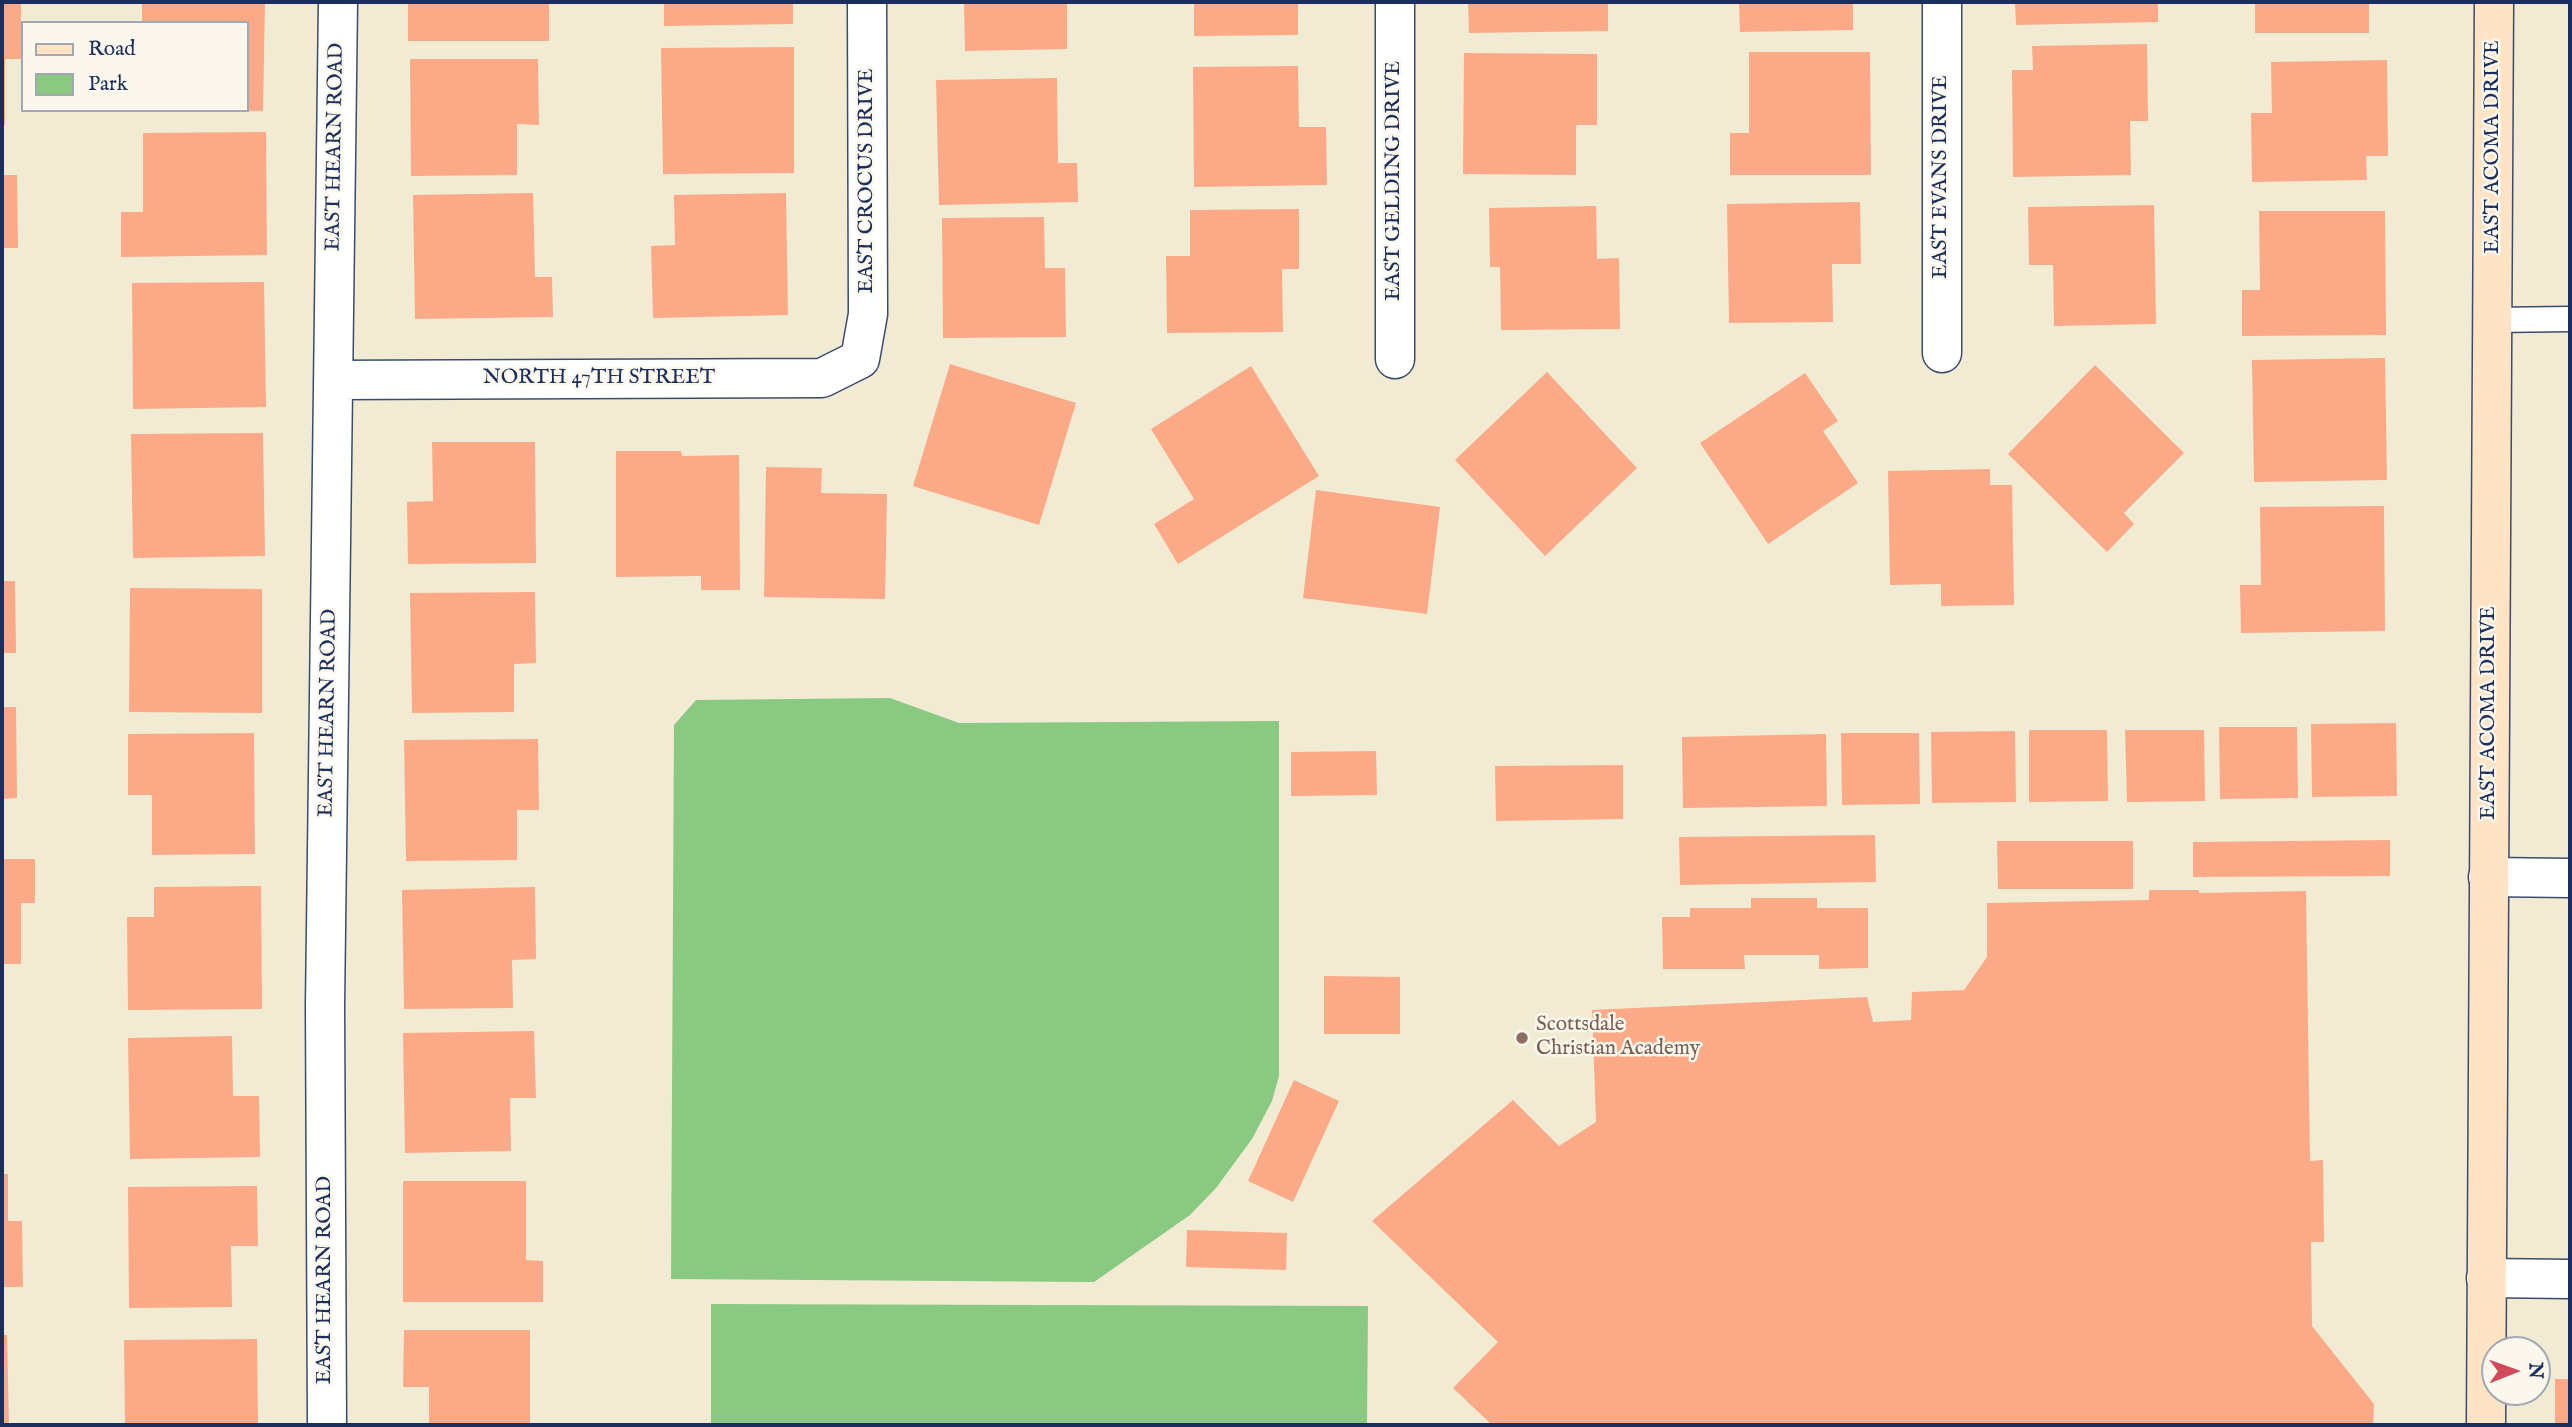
<!DOCTYPE html>
<html>
<head>
<meta charset="utf-8">
<style>
	body { margin:0 }
	#map { position:relative; width:2572px; height:1427px; overflow:hidden; background:#f2ebd3; font-family:"IM FELL English",serif }
	canvas { display:block }
	.frame { position:absolute; inset:0; border:4px solid #1b2f5e; pointer-events:none }
	.legend { position:absolute; left:21px; top:21px; width:228px; height:91px; box-sizing:border-box; background:#fbf7ec; border:2px solid #a1a7b3; margin:0; padding:9px 12px; list-style:none; font-size:21px; color:#1b2f5e }
	.legend li { display:flex; align-items:center; gap:14px; height:35px }
	.legend b { width:35px; border:2px solid #a1a7b3 }
	.north { position:absolute; left:2481px; top:1336px; width:70px; height:70px; box-sizing:border-box; background:#fbf7ec; border:2px solid #a1a7b3; border-radius:50%; rotate:89deg; font-size:19px; font-weight:700; line-height:28px; text-align:center; color:#1b2f5e }
	.north::after { content:''; display:block; margin:auto; width:24px; height:32px; background:#d1495b; clip-path:polygon(50% 0,100% 100%,50% 72%,0 100%) }
</style>
</head>
<body>
<div id="map">
<canvas width="2572" height="1427"></canvas>
<div class="frame"></div>
<ul class="legend">
<li><b style="height:9px;background:#fee4c5"></b>Road</li>
<li><b style="height:19px;background:#89c981"></b>Park</li>
</ul>
<div class="north">N</div>
</div>
<script>
const g = document.querySelector('canvas').getContext('2d');
g.lineJoin = 'round';
function fill(path, color) {
  g.fillStyle = color;
  g.fill(path, 'evenodd');
}
function shape(rows) {
  const path = new Path2D();
  for (const r of rows) {
    path.moveTo(r[0], r[1]);
    for (let i = 2; i < r.length; i += 2) path.lineTo(r[i], r[i + 1]);
  }
  return path;
}
function trace(path, color, width, dash) {
  g.strokeStyle = color;
  g.lineWidth = width;
  g.lineCap = dash ? 'butt' : 'round';
  g.setLineDash(dash || []);
  g.stroke(path);
}
function label(font, color, halo, rows, align = 'center') {
  g.font = font + ' "IM FELL English",serif';
  g.lineWidth = 5;
  g.setLineDash([]);
  g.textBaseline = 'middle';
  g.strokeStyle = halo;
  g.fillStyle = color;
  for (const [text, x, y, turn = 0] of rows) {
    g.save();
    g.translate(x, y);
    g.rotate((+turn || 0) * Math.PI / 180);
    g.textAlign = isNaN(turn) ? turn : align;
    if (halo) g.strokeText(text, 0, 0);
    g.fillText(text, 0, 0);
    g.restore();
  }
}
const green = shape([
	[890,698,959,723,1279,721,1279,1076,1272,1101,1252,1139,1216,1188,1190,1215,1094,1282,671,1279,674,725,696,700],
	[711,1304,1368,1306,1367,1425,711,1425]
]);
const building = shape([
	[2,2,21,2,21,59,5,59,5,125,2,125],
	[142,2,265,2,263,111,247,111,247,23,142,23],
	[408,2,549,2,549,41,408,41],
	[664,2,793,2,793,24,664,26],
	[964,2,1067,2,1067,49,965,51],
	[1194,2,1298,2,1298,35,1194,36],
	[1468,2,1608,2,1608,31,1469,33],
	[1739,2,1853,2,1853,30,1740,32],
	[2015,2,2158,2,2158,22,2016,25],
	[2255,2,2369,2,2369,33,2255,33],
	[2147,44,2148,121,2130,121,2131,175,2013,177,2012,70,2033,70,2032,46],
	[794,47,794,173,663,174,661,48],
	[1749,52,1870,52,1871,175,1730,175,1730,133,1749,133],
	[1464,53,1597,54,1597,125,1576,125,1576,175,1463,174],
	[410,59,538,59,539,125,517,124,517,175,411,176],
	[2387,60,2388,156,2366,156,2367,180,2252,182,2251,113,2272,113,2271,62],
	[1298,66,1299,127,1326,127,1327,185,1194,187,1193,67],
	[1057,78,1058,163,1077,163,1078,202,939,205,936,80],
	[266,132,267,255,121,257,121,212,143,212,143,133],
	[2,175,17,175,18,248,2,248],
	[533,193,535,277,552,277,553,317,415,319,413,195],
	[786,193,788,315,653,318,651,246,675,245,674,195],
	[1860,202,1861,264,1832,264,1833,322,1729,323,1727,204],
	[2154,205,2156,324,2054,326,2053,265,2029,265,2028,207],
	[1596,206,1597,259,1619,258,1620,329,1501,330,1500,267,1490,267,1489,208],
	[1299,209,1299,269,1282,269,1283,332,1167,333,1166,256,1190,256,1190,210],
	[2259,211,2385,211,2386,335,2242,336,2242,290,2260,290],
	[1044,217,1045,268,1065,268,1066,337,943,338,942,218],
	[264,282,266,407,133,409,132,283],
	[2385,358,2387,480,2254,482,2252,360],
	[950,364,1076,403,1039,525,913,486],
	[2095,365,2184,453,2124,513,2134,524,2107,552,2008,454],
	[1251,366,1319,476,1178,564,1154,524,1194,499,1151,429],
	[1547,372,1637,468,1545,556,1455,460],
	[1805,373,1838,421,1823,431,1858,483,1768,544,1700,443],
	[263,433,265,556,133,558,131,434],
	[432,442,535,442,536,563,408,564,407,502,433,501],
	[616,451,681,451,682,456,739,455,740,590,701,590,701,576,616,577],
	[766,467,822,468,821,493,887,494,885,599,764,597],
	[1990,469,1990,485,2012,485,2014,605,1941,606,1941,584,1890,585,1888,471],
	[1316,490,1440,507,1427,614,1303,598],
	[2384,506,2385,631,2241,633,2240,585,2261,585,2260,507],
	[2,581,15,581,16,653,2,653],
	[130,588,262,589,262,713,129,712],
	[535,592,536,663,514,664,514,712,412,713,410,593],
	[2,707,16,707,17,798,2,799],
	[2396,723,2397,796,2312,797,2311,724],
	[2219,727,2297,727,2298,798,2220,799],
	[2029,730,2107,730,2108,801,2029,802],
	[2125,730,2204,730,2205,801,2127,802],
	[2015,731,2016,802,1932,803,1931,732],
	[254,733,255,854,152,855,152,795,128,795,128,734],
	[1841,733,1919,733,1920,804,1842,805],
	[1826,734,1827,806,1683,808,1682,737],
	[538,739,539,810,517,810,517,860,406,861,404,740],
	[1376,751,1377,795,1291,796,1291,752],
	[1623,765,1623,819,1496,821,1495,766],
	[1875,835,1876,882,1680,885,1679,837],
	[2390,840,2390,876,2193,877,2193,842],
	[1997,841,2133,841,2133,889,1998,889],
	[2,859,35,859,35,903,21,903,21,964,2,964],
	[261,886,262,1009,128,1010,127,917,154,917,154,887],
	[535,887,536,959,512,960,513,1008,404,1009,402,890],
	[2149,890,2199,890,2199,893,2306,891,2310,1161,2323,1160,2324,1242,2311,1242,2312,1326,2374,1404,2373,1425,1492,1425,1453,1388,1498,1342,1372,1221,1513,1100,1559,1146,1596,1122,1592,1010,1867,997,1873,1022,1911,1020,1912,992,1964,990,1987,957,1987,903,2149,900],
	[1751,898,1817,898,1817,908,1868,908,1868,968,1819,969,1819,955,1744,955,1745,969,1663,969,1662,917,1690,917,1690,908,1751,908],
	[1324,976,1400,977,1400,1034,1324,1034],
	[534,1031,536,1098,510,1098,511,1151,405,1153,403,1033],
	[232,1036,233,1096,259,1096,260,1157,130,1159,128,1038],
	[1294,1080,1339,1101,1293,1202,1248,1181],
	[2,1174,8,1174,8,1221,22,1221,23,1287,2,1287],
	[403,1181,526,1181,526,1260,543,1261,543,1302,403,1302],
	[257,1186,258,1246,231,1246,232,1307,129,1308,128,1187],
	[1187,1230,1287,1233,1286,1270,1186,1267],
	[404,1330,530,1330,530,1425,429,1425,429,1387,403,1387],
	[2,1335,7,1335,9,1425,2,1425],
	[257,1339,258,1425,125,1425,124,1340],
	[2555,1379,2570,1379,2570,1425,2555,1425]
]);
const lane = shape([
	[2492,320,2570,319]
]);
const street = shape([
	[1942,353,1942,2],
	[1395,359,1395,2],
	[333,380,822,378,860,359,868,314,867,2],
	[2488,877,2570,878],
	[2486,1278,2570,1279],
	[327,1425,325,1005,338,2]
]);
const secondary = shape([
	[2486,1425,2494,2]
]);
const markers = [
	[1522,1038,7,"#8d6e63"]
];
const streetNames = [
	["EAST HEARN ROAD",336,147,-89],
	["EAST ACOMA DRIVE",2494,147,-90],
	["EAST EVANS DRIVE",1942,177,-90],
	["EAST CROCUS DRIVE",868,181,-90],
	["EAST GELDING DRIVE",1395,181,-90],
	["NORTH 47TH STREET",599,379],
	["EAST HEARN ROAD",329,713,-89],
	["EAST ACOMA DRIVE",2490,713,-90],
	["EAST HEARN ROAD",326,1280,-90]
];
const educationNames = [
	["Scottsdale",1536,1026],
	["Christian Academy",1536,1050]
];
fill(green, '#89c981');
fill(building, '#fba987');
trace(lane, '#3b4b70', 27);
trace(street, '#3b4b70', 41);
trace(secondary, '#3b4b70', 41);
trace(lane, '#fff', 24);
trace(street, '#fff', 38);
trace(secondary, '#fee4c5', 38);
for (const [x, y, r, color] of markers) {
  const dot = new Path2D();
  dot.arc(x, y, r, 0, 2 * Math.PI);
  g.fillStyle = color;
  g.fill(dot);
  trace(dot, '#fbf7ec', 2.5);
}
label('21px', '#1b2f5e', '#fbf7ec', streetNames);
label('21px', '#785e54', '#fbf7ec', educationNames, 'left');
</script>
</body>
</html>
